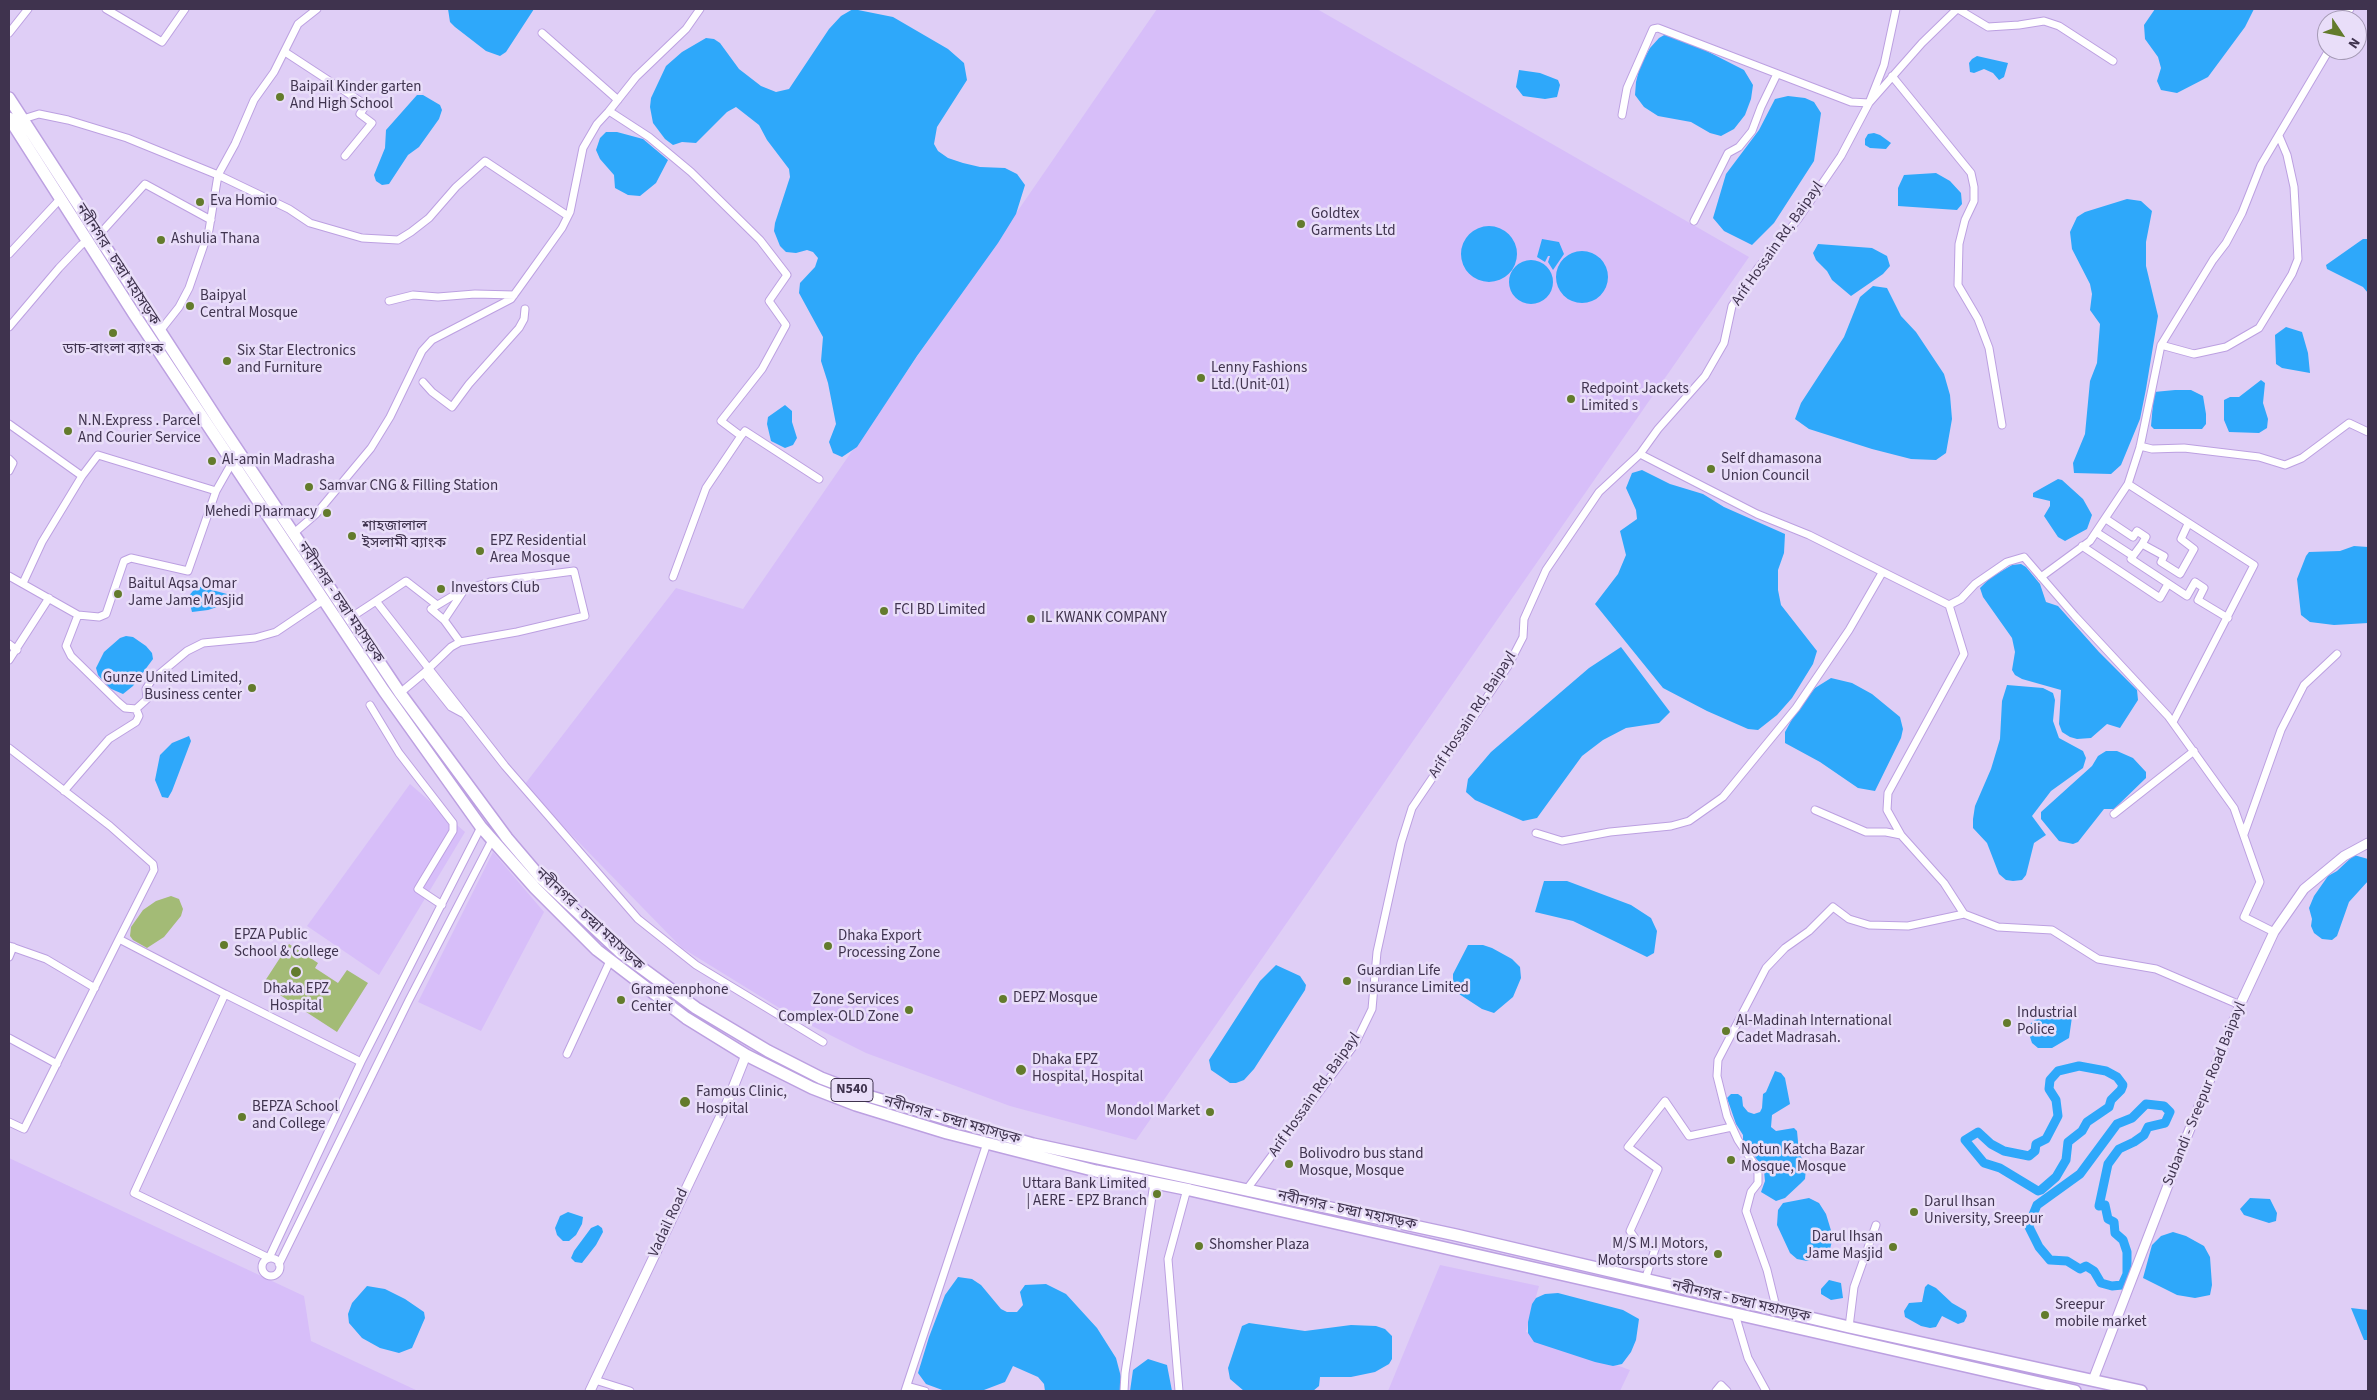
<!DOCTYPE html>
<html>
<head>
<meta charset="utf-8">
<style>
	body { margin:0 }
	#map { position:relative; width:2377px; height:1400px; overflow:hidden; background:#dfcef6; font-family:"Source Sans 3",sans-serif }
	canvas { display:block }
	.frame { position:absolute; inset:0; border:10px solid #3f334e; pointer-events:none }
	.north { position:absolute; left:2317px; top:10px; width:50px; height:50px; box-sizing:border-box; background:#e9def9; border:1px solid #a59ab5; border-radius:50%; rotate:124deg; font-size:14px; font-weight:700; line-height:20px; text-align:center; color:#3f334e }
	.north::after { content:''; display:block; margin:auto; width:18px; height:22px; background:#637b2c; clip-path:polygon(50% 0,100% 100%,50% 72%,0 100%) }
</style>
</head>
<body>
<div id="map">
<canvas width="2377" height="1400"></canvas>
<div class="frame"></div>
<div class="north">N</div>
</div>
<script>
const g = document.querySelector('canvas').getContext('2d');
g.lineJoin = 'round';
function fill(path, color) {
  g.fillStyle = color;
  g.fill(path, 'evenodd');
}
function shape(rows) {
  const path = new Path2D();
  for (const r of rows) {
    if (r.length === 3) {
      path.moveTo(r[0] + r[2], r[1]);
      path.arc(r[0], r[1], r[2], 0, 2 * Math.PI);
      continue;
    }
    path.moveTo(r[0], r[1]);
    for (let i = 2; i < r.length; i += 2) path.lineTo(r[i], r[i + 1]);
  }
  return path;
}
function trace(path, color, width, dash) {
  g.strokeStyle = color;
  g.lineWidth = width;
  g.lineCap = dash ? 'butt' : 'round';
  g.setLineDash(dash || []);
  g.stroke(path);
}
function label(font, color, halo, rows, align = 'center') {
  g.font = font + ' "Source Sans 3","Noto Sans Bengali",sans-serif';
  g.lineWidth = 5;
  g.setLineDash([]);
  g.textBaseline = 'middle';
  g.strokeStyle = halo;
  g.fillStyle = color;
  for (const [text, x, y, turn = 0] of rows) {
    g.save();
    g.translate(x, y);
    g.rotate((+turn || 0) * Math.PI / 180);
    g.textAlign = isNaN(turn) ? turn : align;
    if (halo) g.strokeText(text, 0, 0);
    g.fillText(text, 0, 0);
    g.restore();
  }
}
const built = shape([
	[1157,9,1317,9,1749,257,1136,1140,1010,1106,866,1053,794,1017,682,948,559,822,525,784,676,588,743,609],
	[410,784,465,832,379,975,307,926],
	[493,852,544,912,481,1031,418,1002],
	[9,1158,304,1296,311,1341,418,1391,9,1391],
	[1440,1265,1539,1286,1526,1332,1630,1370,1620,1391,1388,1391]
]);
const green = shape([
	[171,896,179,899,183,909,181,916,164,937,147,948,133,940,130,936,131,927,143,910,156,901],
	[289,944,318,963,315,968,338,983,347,970,368,983,337,1032,263,984]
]);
const water = shape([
	[448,9,534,9,506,52,500,56,486,51,455,27,450,22],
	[853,9,893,17,948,49,964,63,967,80,937,127,934,144,938,151,948,158,963,163,980,167,1005,168,1017,174,1025,185,1016,214,998,243,917,356,857,447,842,457,833,453,829,442,836,424,828,383,821,361,823,337,799,293,800,283,815,267,818,258,813,252,807,250,796,253,786,252,780,246,774,231,775,223,790,177,789,169,767,140,759,125,736,107,727,112,696,143,682,142,673,145,665,139,653,123,650,107,651,98,666,66,682,52,706,38,714,39,720,43,739,69,761,86,776,92,789,89,829,29,841,16],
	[2155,9,2254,9,2245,27,2208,77,2177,93,2161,90,2157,81,2161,68,2158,57,2145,39,2144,25],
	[1666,34,1689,42,1744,70,1753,85,1751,99,1745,115,1734,129,1721,136,1710,133,1691,122,1658,116,1644,107,1635,95,1636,82,1640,66,1650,48,1659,38],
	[1977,56,2008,63,2004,77,1999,80,1993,73,1984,69,1974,73,1970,72,1969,63,1972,59],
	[1519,70,1540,73,1558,80,1560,85,1557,97,1545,99,1523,96,1516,87],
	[417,95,423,95,440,105,442,110,439,119,419,147,408,155,389,184,382,185,376,181,374,175,385,148,386,130],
	[1788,96,1805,98,1814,102,1821,113,1814,161,1774,223,1752,245,1724,231,1713,218,1726,174,1759,130,1775,99],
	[606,132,617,132,643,139,668,160,656,183,640,196,628,195,615,188,614,175,600,159,596,150,600,138],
	[1874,133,1880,135,1891,143,1886,149,1870,148,1865,145,1865,139,1868,134],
	[1936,173,1950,181,1961,193,1962,204,1957,210,1898,206,1898,188,1904,175],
	[2127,199,2141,201,2152,211,2146,242,2146,266,2158,316,2146,389,2140,419,2121,465,2111,474,2074,473,2073,463,2085,434,2090,381,2097,363,2100,324,2090,310,2092,294,2090,284,2072,249,2070,232,2077,217,2085,212],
	[1489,254,28],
	[1542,239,1559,242,1564,254,1553,270,1548,262,1550,256,1548,256,1545,262,1537,257],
	[2363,239,2368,239,2368,293,2363,287,2327,269,2326,265],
	[1818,244,1872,248,1887,256,1890,266,1883,274,1851,296,1832,280,1827,271,1816,260,1813,253],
	[1582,277,26],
	[1531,282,22],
	[1873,286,1887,288,1901,316,1916,332,1944,374,1950,395,1952,419,1946,453,1936,460,1911,459,1872,449,1809,429,1795,419,1801,403,1844,337,1860,297],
	[2286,327,2302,332,2308,353,2310,373,2282,368,2276,364,2275,335],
	[2261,380,2265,383,2263,403,2268,419,2267,428,2259,433,2229,432,2224,420,2224,400,2230,397,2239,397],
	[2175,390,2191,390,2203,396,2206,414,2206,424,2202,429,2154,429,2151,426,2154,392],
	[785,405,792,411,792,422,797,438,793,445,785,448,771,441,767,424,768,417],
	[1642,470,1670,484,1703,494,1724,507,1785,534,1784,553,1778,570,1778,590,1781,605,1817,651,1813,664,1792,698,1777,715,1758,730,1748,729,1707,711,1663,688,1595,604,1618,574,1626,555,1620,531,1637,519,1636,510,1626,488,1632,473],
	[2058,479,2062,480,2083,499,2092,515,2087,529,2065,541,2058,537,2044,516,2050,506,2050,501,2033,497,2033,493],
	[2354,546,2368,547,2368,623,2334,625,2310,622,2301,615,2297,579,2306,556,2309,552,2340,551],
	[2021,564,2026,567,2040,584,2046,602,2058,606,2099,652,2137,690,2138,700,2120,728,2107,724,2091,738,2077,739,2070,737,2062,732,2059,724,2061,690,2022,679,2015,675,2012,670,2015,652,2012,638,1983,597,1980,588,1990,578,2012,565],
	[197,586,227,594,235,601,208,610,192,612,188,597],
	[126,636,133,637,146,646,152,653,153,659,133,686,123,694,109,688,98,675,96,668,104,652,120,638],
	[1621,647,1670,712,1659,723,1626,728,1603,740,1582,756,1537,818,1523,821,1475,800,1466,792,1468,779,1491,752,1589,668],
	[1831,678,1852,683,1872,694,1900,717,1903,729,1901,738,1875,791,1858,788,1820,762,1785,743,1785,732,1797,710,1815,688],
	[2007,685,2043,688,2053,693,2055,700,2053,721,2059,738,2083,751,2086,758,2083,768,2051,791,2032,816,2046,835,2034,843,2026,875,2022,880,2013,881,2006,880,1999,874,1987,843,1973,828,1973,819,1975,806,1991,769,2000,739,2002,701],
	[189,736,191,741,172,791,168,798,162,797,155,780,160,755,172,743],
	[2106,751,2117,751,2133,758,2146,772,2146,778,2114,809,2104,809,2078,842,2073,844,2059,841,2041,819,2041,812,2092,766,2098,756],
	[2354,855,2368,859,2368,881,2349,902,2337,936,2332,940,2322,939,2314,933,2311,926,2312,919,2309,908,2314,896,2328,876,2337,871],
	[1544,881,1567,881,1631,905,1651,918,1657,931,1654,953,1647,957,1573,921,1535,912],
	[1468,945,1483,945,1492,948,1512,959,1520,967,1521,978,1513,997,1494,1013,1482,1009,1456,992,1453,987,1453,974],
	[1276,965,1300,976,1306,985,1305,990,1254,1069,1244,1080,1236,1083,1230,1083,1211,1070,1209,1060,1260,981],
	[2053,1010,2068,1011,2072,1017,2069,1038,2052,1048,2038,1048,2032,1043,2029,1034,2030,1024,2043,1013],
	[1775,1071,1781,1073,1785,1078,1790,1104,1772,1115,1771,1127,1776,1131,1794,1128,1797,1131,1799,1152,1806,1168,1805,1179,1800,1184,1785,1198,1776,1201,1761,1192,1765,1181,1764,1171,1759,1162,1743,1142,1743,1135,1736,1124,1727,1098,1731,1094,1738,1094,1742,1097,1743,1106,1748,1112,1754,1114,1760,1112,1762,1108,1763,1094,1766,1092],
	[1809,1198,1819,1203,1826,1214,1833,1237,1829,1253,1807,1261,1797,1259,1790,1253,1777,1225,1778,1210,1783,1203],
	[2250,1198,2270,1199,2277,1213,2276,1221,2269,1223,2244,1215,2240,1209],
	[568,1212,583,1217,582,1224,576,1235,569,1241,563,1241,557,1235,555,1228,560,1216],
	[598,1225,602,1228,603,1232,596,1245,582,1263,575,1262,571,1258,574,1251,591,1228],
	[2173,1232,2186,1236,2204,1246,2210,1257,2212,1285,2210,1295,2195,1298,2177,1295,2143,1278,2152,1245,2161,1236],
	[958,1277,972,1279,981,1285,1001,1309,1007,1312,1017,1312,1023,1305,1020,1292,1025,1285,1046,1284,1066,1294,1097,1328,1116,1358,1121,1377,1120,1391,1045,1391,1044,1384,1038,1377,1013,1366,1005,1382,984,1390,945,1391,926,1384,918,1373,929,1337,945,1295],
	[1829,1280,1841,1283,1843,1298,1831,1300,1821,1294,1821,1289],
	[1928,1284,1936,1288,1952,1303,1966,1311,1967,1316,1964,1322,1958,1324,1942,1316,1936,1327,1930,1328,1921,1326,1905,1317,1904,1311,1909,1303,1922,1302,1925,1287],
	[367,1286,385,1289,405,1299,424,1312,425,1318,412,1348,399,1353,380,1348,362,1338,349,1323,348,1314,352,1303],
	[1558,1293,1623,1310,1639,1319,1636,1340,1631,1352,1622,1364,1613,1366,1595,1362,1534,1342,1528,1333,1528,1322,1532,1304,1536,1298,1545,1294],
	[2351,1308,2368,1310,2368,1340,2364,1340],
	[1249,1323,1305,1331,1351,1325,1376,1326,1385,1329,1392,1336,1392,1359,1389,1364,1375,1372,1351,1377,1320,1377,1319,1386,1313,1391,1244,1391,1230,1379,1228,1368,1242,1326],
	[1148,1359,1167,1365,1172,1391,1130,1391,1133,1370]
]);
const canal = shape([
	[2079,1066,2106,1071,2117,1077,2123,1085,2121,1090,2111,1100,2109,1107,2087,1122,2082,1131,2068,1142,2066,1160,2056,1177,2041,1190,2038,1191,2000,1168,1984,1163,1965,1140,1978,1132,1991,1144,2004,1151,2029,1156,2035,1151,2036,1144,2046,1139,2058,1116,2056,1100,2049,1089,2050,1080,2058,1071,2079,1066],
	[2146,1104,2164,1106,2170,1112,2165,1123,2148,1127,2144,1135,2134,1142,2119,1149,2108,1164,2099,1206,2105,1205,2108,1219,2114,1222,2115,1233,2123,1240,2127,1252,2127,1274,2122,1285,2112,1286,2101,1283,2094,1271,2086,1266,2080,1269,2067,1261,2050,1260,2039,1247,2029,1227,2030,1222,2037,1205,2080,1174,2117,1124,2132,1118,2146,1104]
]);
const minor = shape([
	[106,9,162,42,185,9],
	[1958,9,1988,27,2019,25,2044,21,2059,26,2113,61],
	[2342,20,2350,9],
	[9,33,28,9],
	[542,33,618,100],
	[285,52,366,105,360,114,372,123,345,156],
	[1892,76,1971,173,1974,187,1974,201,1965,220,1959,244,1958,285,1978,319,1989,348,2002,425],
	[609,111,636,77,686,29,700,9],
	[1622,115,1627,88,1653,29,1658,28,1851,102,1869,103,1922,43,1957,9],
	[23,119,39,114,68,120,127,138,218,175,289,209,310,223,362,238,398,240,411,232,429,218,456,187,485,161,568,216],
	[1694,221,1728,153,1739,147,1752,131,1761,107,1777,74],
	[98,236,145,184,211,220],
	[9,254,61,198],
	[389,301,413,295,438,297,475,294,514,295],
	[9,327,59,268,81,245,89,240],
	[160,331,179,307,189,288,209,230,218,175,235,144,254,100,274,72,298,24,317,9],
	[2161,345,2213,260,2226,243,2242,213,2261,165,2329,50],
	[423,382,432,392,452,407,469,384,519,328,524,319,525,309],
	[9,424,82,476],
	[741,436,745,431,819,479],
	[2140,446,2152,449,2184,448,2259,457,2285,465,2302,458,2349,423,2368,432],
	[1640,454,1757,514,1809,535,1949,605,1961,599,1975,584,2007,562,2024,557,2075,616,2168,716,2234,808,2260,882,2244,917,2274,932],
	[9,459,13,463,9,471],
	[2106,519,2133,537,2137,531,2146,537,2142,544],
	[2096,532,2133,556,2142,544,2164,556,2161,562,2180,574,2194,549,2181,539,2188,524],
	[294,533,316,514,371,448,390,417,422,351,432,340,511,299,519,288,562,228,570,212,583,148,597,124,609,111,649,137,691,172,760,240,787,275,769,301,786,325,762,369,721,421,741,436,706,488,673,577],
	[2082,546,2160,598,2168,584],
	[2133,556,2131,559,2187,596,2195,582,2204,588,2198,600,2228,618],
	[9,576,78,615,66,646,71,656,118,702,125,708,136,709,147,699,146,689,151,681,187,651,203,643,255,638,276,632,325,599],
	[2041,577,2090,541,2128,484],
	[23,583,42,542,82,476,98,455,216,491,233,461],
	[376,601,406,581,437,605],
	[78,615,99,617,106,614,124,561,131,558,188,571,216,491],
	[350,618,376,601,505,766,638,919,696,965,823,1042],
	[444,620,431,609,461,591],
	[9,644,17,650],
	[9,660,49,598],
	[424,673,451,647,460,642,517,632,585,616,574,571,490,582,464,590,444,620,460,642],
	[400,693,424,673,451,707,464,714],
	[370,705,399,753,453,823,453,831,418,889,442,905],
	[2173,722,2254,565,2128,484,2140,447,2161,345,2194,354,2226,347,2259,328,2292,274,2298,259,2294,187,2287,155,2279,136],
	[9,748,110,826,153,864,154,870,119,939],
	[64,791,109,739,136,722,139,716,136,709],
	[1815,810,1866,832,1886,832,1901,835,1944,883,1964,914,1998,927,2052,930,2098,959,2156,969,2240,1005],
	[2114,814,2194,751],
	[1536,833,1562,841,1610,832,1671,826,1689,821,1723,797,1796,708,1849,630,1882,573],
	[2244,834,2281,730,2304,685,2337,654],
	[1901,835,1887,810,1888,793,1964,654,1949,605],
	[9,946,46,959,95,988],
	[9,957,13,947],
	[9,1038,57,1064],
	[567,1054,610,961],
	[361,1062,225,994,134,1193,269,1258,361,1062,481,827],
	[9,1122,24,1129,119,939,225,994],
	[1247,1189,1355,1044,1372,1009,1377,952,1401,843,1412,808,1508,666,1523,637,1524,619,1546,570,1599,492,1640,454,1658,429,1705,376,1724,343,1732,306,1758,268,1798,219,1841,156,1869,103,1884,65,1896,9],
	[271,1267,9],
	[279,1264,409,1000,492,840],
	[1645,1280,1655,1249,1637,1241,1630,1231,1658,1169,1628,1147,1665,1101,1689,1136,1732,1127],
	[1777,1311,1767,1270,1746,1211,1751,1192,1758,1183,1758,1170,1738,1140,1727,1116,1717,1076,1718,1060,1766,968,1785,948,1809,931,1833,907,1849,919,1869,925,1908,926,1964,914],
	[1735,1314,1748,1358,1766,1391],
	[1849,1327,1854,1287,1876,1225],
	[595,1380,630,1391],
	[907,1386,925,1391],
	[905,1391,987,1143],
	[1124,1391,1125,1373,1154,1183],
	[1179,1391,1168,1259,1187,1189],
	[1716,1391,1721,1385,1727,1391]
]);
const tertiary = shape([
	[2093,1380,2187,1136,2240,1005,2274,932,2304,889,2344,856,2368,843],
	[590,1391,727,1103,746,1055]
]);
const trunk = shape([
	[9,98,219,422,400,693,507,838,541,878,620,952,696,1008,768,1051,821,1078,868,1096,1033,1144,1456,1235,1849,1327,2141,1391],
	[9,118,134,314,384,691,481,827,535,888,597,950,686,1018,746,1055,812,1088,856,1105,947,1133,1096,1171,1190,1190,2075,1391]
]);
const markers = [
	[280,97,5,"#637b2c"],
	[200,202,5,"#637b2c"],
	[1301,224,5,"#637b2c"],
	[161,240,5,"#637b2c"],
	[190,306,5,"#637b2c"],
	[113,333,5,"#637b2c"],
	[227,361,5,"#637b2c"],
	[1201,378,5,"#637b2c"],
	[1571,399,5,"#637b2c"],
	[68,431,5,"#637b2c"],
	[212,461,5,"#637b2c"],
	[1711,469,5,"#637b2c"],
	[309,487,5,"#637b2c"],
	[327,513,5,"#637b2c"],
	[352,536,5,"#637b2c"],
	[480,551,5,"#637b2c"],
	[441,589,5,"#637b2c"],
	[118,594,5,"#637b2c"],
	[884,611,5,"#637b2c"],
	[1031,619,5,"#637b2c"],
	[252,688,5,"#637b2c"],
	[224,945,5,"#637b2c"],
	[828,946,5,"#637b2c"],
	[296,972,6,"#637b2c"],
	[1347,981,5,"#637b2c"],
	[1003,999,5,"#637b2c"],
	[621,1000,5,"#637b2c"],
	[909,1010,5,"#637b2c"],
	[2007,1023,5,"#637b2c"],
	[1726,1031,5,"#637b2c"],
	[1021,1070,6,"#637b2c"],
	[685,1102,6,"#637b2c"],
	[1210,1112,5,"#637b2c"],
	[242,1117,5,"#637b2c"],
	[1731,1160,5,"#637b2c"],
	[1289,1164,5,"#637b2c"],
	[1157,1194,5,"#637b2c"],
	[1914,1212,5,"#637b2c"],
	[1199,1246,5,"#637b2c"],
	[1893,1247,5,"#637b2c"],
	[1718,1254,5,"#637b2c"],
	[2045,1315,5,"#637b2c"]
];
const shields = [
	[852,1090,42]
];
const shieldNames = [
	["N540",852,1090]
];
const poiNames = [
	["Baipail Kinder garten",290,88],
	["And High School",290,105],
	["Eva Homio",210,202],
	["Goldtex",1311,215],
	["Garments Ltd",1311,232],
	["Ashulia Thana",171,240],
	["Baipyal",200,297],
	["Central Mosque",200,314],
	["ডাচ-বাংলা ব্যাংক",113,350,"center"],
	["Six Star Electronics",237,352],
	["and Furniture",237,369],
	["Lenny Fashions",1211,369],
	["Ltd.(Unit-01)",1211,386],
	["Redpoint Jackets",1581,390],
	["Limited s",1581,407],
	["N.N.Express . Parcel",78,422],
	["And Courier Service",78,439],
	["Self dhamasona",1721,460],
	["Union Council",1721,477],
	["Al-amin Madrasha",222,461],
	["Samvar CNG & Filling Station",319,487],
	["Mehedi Pharmacy",317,513,"right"],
	["শাহজালাল",362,527],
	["ইসলামী ব্যাংক",362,544],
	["EPZ Residential",490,542],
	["Area Mosque",490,559],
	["Baitul Aqsa Omar",128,585],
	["Jame Jame Masjid",128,602],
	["Investors Club",451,589],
	["FCI BD Limited",894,611],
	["IL KWANK COMPANY",1041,619],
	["Gunze United Limited,",242,679,"right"],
	["Business center",242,696,"right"],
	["EPZA Public",234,936],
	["School & College",234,953],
	["Dhaka Export",838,937],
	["Processing Zone",838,954],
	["Guardian Life",1357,972],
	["Insurance Limited",1357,989],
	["Dhaka EPZ",296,990,"center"],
	["Hospital",296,1007,"center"],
	["Grameenphone",631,991],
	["Center",631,1008],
	["DEPZ Mosque",1013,999],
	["Zone Services",899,1001,"right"],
	["Complex-OLD Zone",899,1018,"right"],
	["Industrial",2017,1014],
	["Police",2017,1031],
	["Al-Madinah International",1736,1022],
	["Cadet Madrasah.",1736,1039],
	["Dhaka EPZ",1032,1061],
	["Hospital, Hospital",1032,1078],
	["Famous Clinic,",696,1093],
	["Hospital",696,1110],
	["BEPZA School",252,1108],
	["and College",252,1125],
	["Mondol Market",1200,1112,"right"],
	["Notun Katcha Bazar",1741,1151],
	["Mosque, Mosque",1741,1168],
	["Bolivodro bus stand",1299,1155],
	["Mosque, Mosque",1299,1172],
	["Uttara Bank Limited",1147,1185,"right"],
	["| AERE - EPZ Branch",1147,1202,"right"],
	["Darul Ihsan",1924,1203],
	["University, Sreepur",1924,1220],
	["Darul Ihsan",1883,1238,"right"],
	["Jame Masjid",1883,1255,"right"],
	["M/S M.I Motors,",1708,1245,"right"],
	["Motorsports store",1708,1262,"right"],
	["Shomsher Plaza",1209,1246],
	["Sreepur",2055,1306],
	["mobile market",2055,1323]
];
const streetNames = [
	["Arif Hossain Rd, Baipayl",1778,244,-55],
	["নবীনগর - চন্দ্রা মহাসড়ক",117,265,57],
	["নবীনগর - চন্দ্রা মহাসড়ক",340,603,56],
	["Arif Hossain Rd, Baipayl",1473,715,-57],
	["নবীনগর - চন্দ্রা মহাসড়ক",589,920,43],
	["Subandi - Sreepur Road Baipayl",2205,1094,-68],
	["Arif Hossain Rd, Baipayl",1315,1095,-55],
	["নবীনগর - চন্দ্রা মহাসড়ক",952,1121,16],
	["নবীনগর - চন্দ্রা মহাসড়ক",1347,1211,12],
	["Vadail Road",669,1223,-65],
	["নবীনগর - চন্দ্রা মহাসড়ক",1741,1302,13]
];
fill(built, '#d7bef9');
fill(green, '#a3bb76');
fill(water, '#2ea8fa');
trace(canal, '#2ea8fa', 9);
trace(minor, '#bca0e1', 9);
trace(tertiary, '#bca0e1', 11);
trace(trunk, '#bca0e1', 14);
trace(minor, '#fff', 7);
trace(tertiary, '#fff', 9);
trace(trunk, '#fff', 11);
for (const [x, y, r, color] of markers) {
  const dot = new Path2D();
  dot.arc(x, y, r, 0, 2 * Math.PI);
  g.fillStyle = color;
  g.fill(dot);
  trace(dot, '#e9def9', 2);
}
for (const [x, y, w] of shields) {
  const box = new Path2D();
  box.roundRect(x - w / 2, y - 11.5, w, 23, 4);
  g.fillStyle = '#e9def9';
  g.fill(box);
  trace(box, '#3f334e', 1);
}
label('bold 14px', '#3f334e', null, shieldNames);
label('15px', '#3f334e', '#e9def9', poiNames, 'left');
label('15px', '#3f334e', '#e9def9', streetNames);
</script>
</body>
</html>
